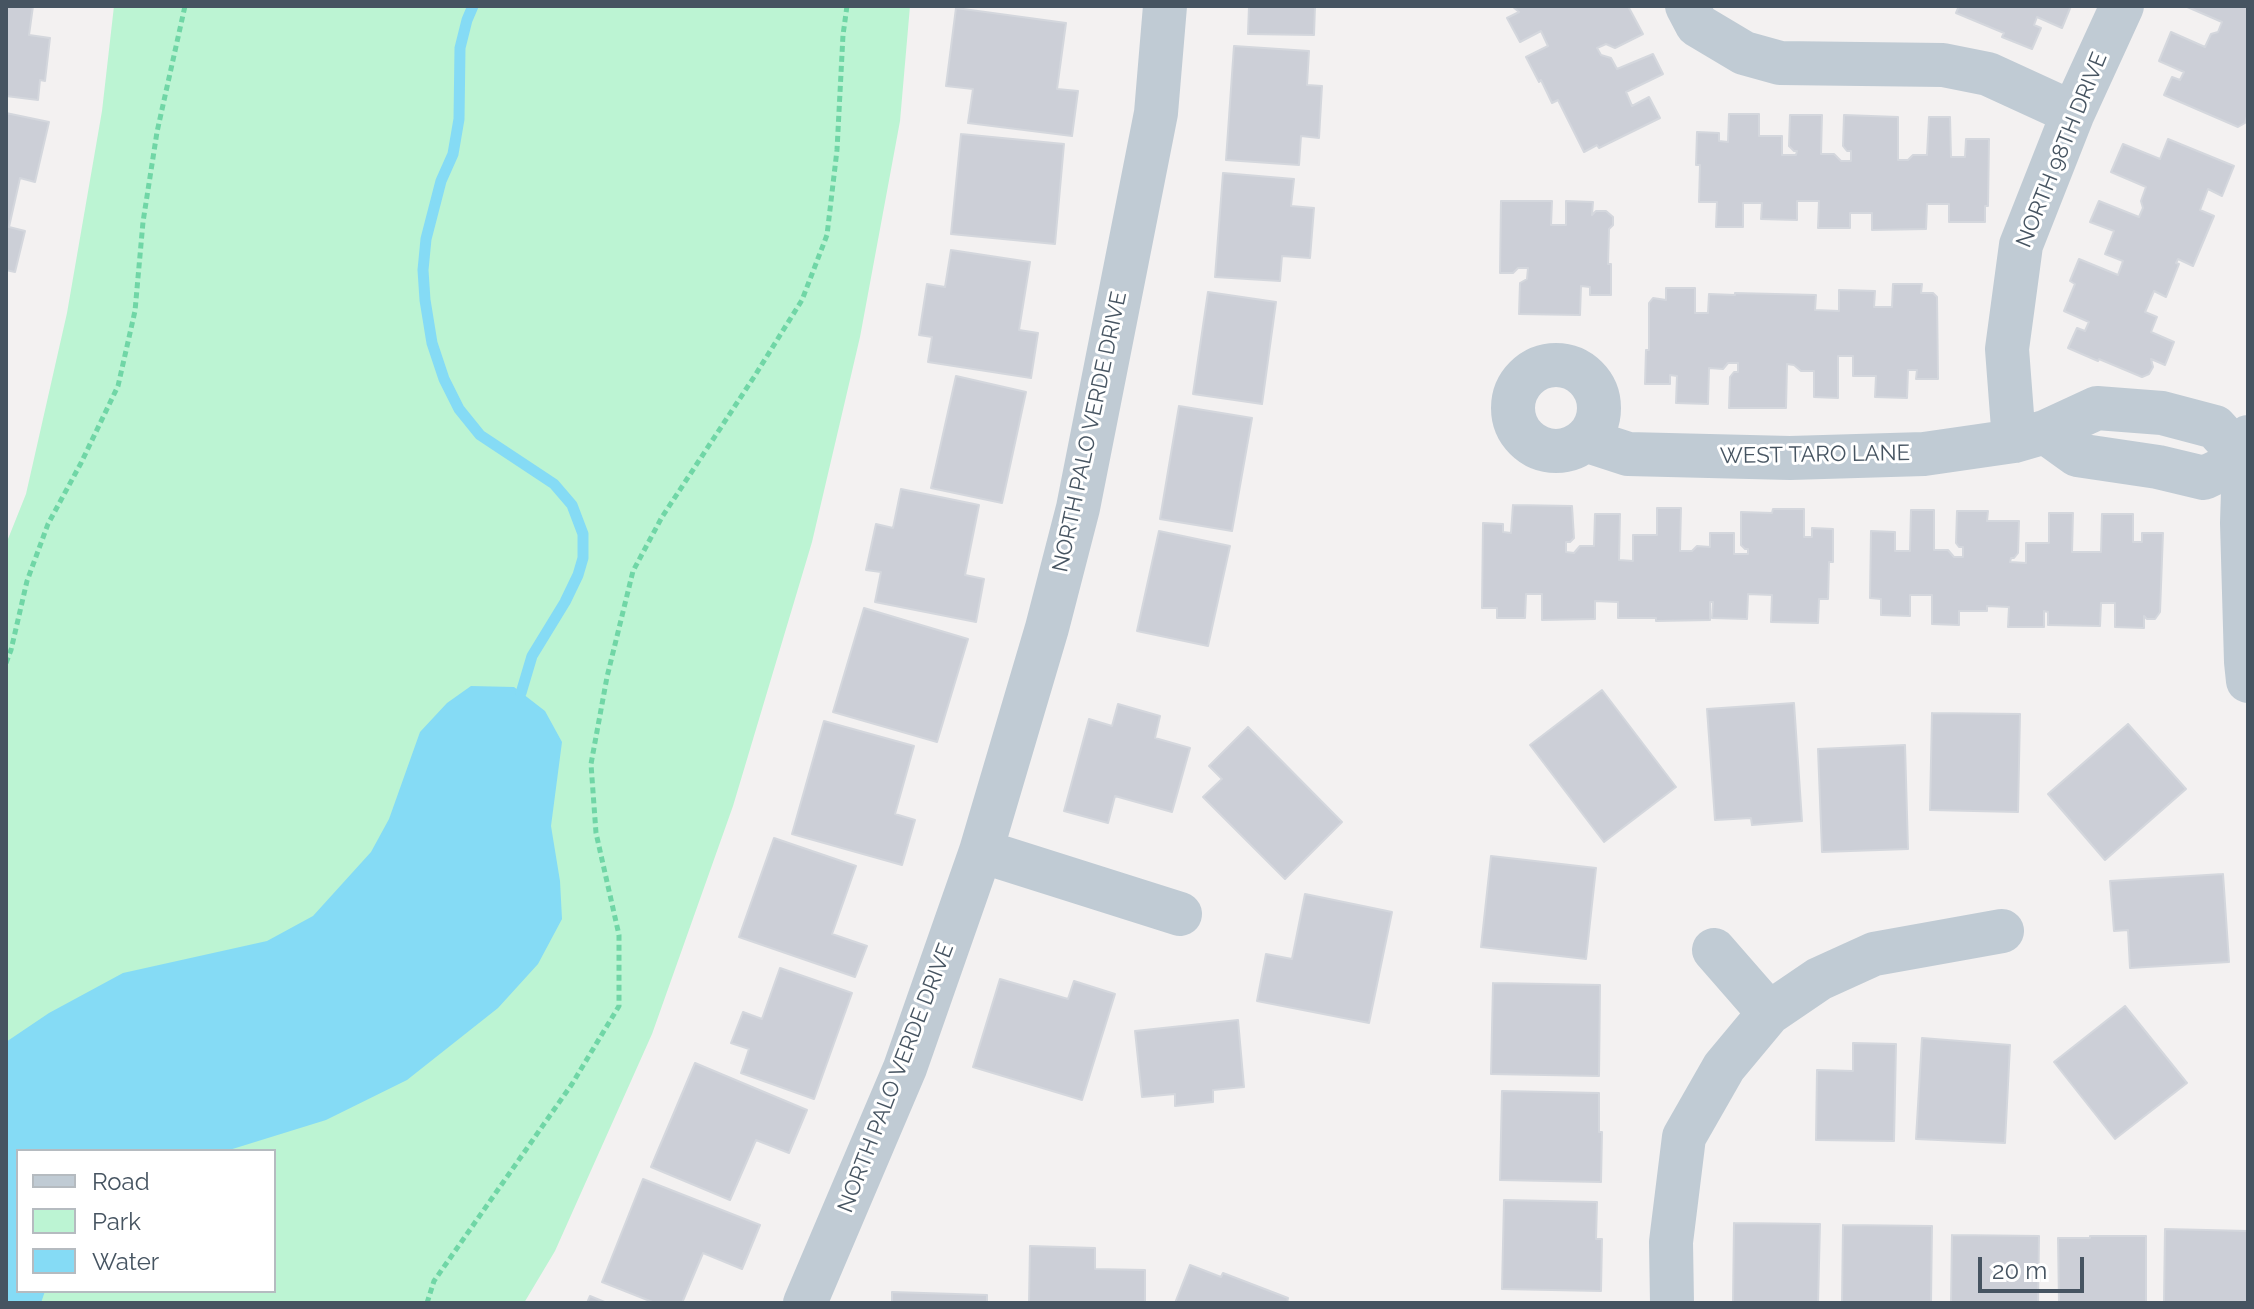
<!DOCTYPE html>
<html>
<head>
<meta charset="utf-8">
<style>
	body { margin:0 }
	#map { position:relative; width:2254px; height:1309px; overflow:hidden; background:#f3f1f1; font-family:Raleway,sans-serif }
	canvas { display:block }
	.frame { position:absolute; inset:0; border:8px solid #465461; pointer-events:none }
	.legend { position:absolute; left:16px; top:1149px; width:260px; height:144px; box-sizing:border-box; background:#fff; border:2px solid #b5bbc0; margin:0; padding:10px 14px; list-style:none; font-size:24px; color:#465461 }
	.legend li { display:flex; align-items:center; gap:16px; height:40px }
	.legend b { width:40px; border:2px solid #b5bbc0 }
	.scale { position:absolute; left:1978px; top:1257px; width:106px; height:36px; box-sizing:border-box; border:4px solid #465461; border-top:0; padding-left:10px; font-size:24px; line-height:28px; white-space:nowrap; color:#465461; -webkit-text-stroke:6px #fff; paint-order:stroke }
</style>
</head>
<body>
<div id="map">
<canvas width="2254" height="1309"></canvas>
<div class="frame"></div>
<ul class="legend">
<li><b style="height:10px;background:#c0cbd4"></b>Road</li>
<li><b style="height:22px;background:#bcf4d3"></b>Park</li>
<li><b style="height:22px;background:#85dbf5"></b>Water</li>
</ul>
<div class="scale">20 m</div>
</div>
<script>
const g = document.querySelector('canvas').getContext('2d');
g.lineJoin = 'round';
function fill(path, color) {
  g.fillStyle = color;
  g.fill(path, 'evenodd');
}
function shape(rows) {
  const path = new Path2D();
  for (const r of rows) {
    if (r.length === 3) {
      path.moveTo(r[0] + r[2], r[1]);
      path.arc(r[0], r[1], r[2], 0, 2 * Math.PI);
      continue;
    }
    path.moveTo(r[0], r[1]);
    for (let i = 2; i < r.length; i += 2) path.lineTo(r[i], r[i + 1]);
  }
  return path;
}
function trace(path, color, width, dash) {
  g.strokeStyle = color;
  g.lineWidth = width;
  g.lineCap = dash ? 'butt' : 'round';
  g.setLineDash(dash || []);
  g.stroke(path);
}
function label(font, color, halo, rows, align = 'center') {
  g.font = font + ' Raleway,sans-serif';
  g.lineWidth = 6;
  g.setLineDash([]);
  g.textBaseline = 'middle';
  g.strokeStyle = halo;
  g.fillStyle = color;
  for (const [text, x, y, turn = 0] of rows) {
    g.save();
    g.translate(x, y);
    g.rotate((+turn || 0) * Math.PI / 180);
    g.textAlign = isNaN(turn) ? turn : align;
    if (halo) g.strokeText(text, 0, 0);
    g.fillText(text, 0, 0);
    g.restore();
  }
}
const green = shape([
	[114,6,910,6,900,121,860,337,812,542,733,806,652,1034,555,1251,524,1303,6,1303,6,544,26,494,67,313,102,111],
	[18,1151,274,1151,274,1291,18,1291]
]);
const water = shape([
	[471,686,514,687,545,711,562,742,551,826,560,881,562,919,538,964,498,1008,407,1080,326,1120,226,1151,18,1151,18,1291,45,1291,41,1303,6,1303,6,1042,49,1013,123,973,267,941,313,916,371,852,389,819,420,732,447,703]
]);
const stream = shape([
	[473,6,467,20,460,48,459,119,453,154,441,181,426,239,423,270,425,300,432,343,444,379,459,409,480,435,554,484,572,505,583,534,583,558,578,575,565,602,532,656,521,693]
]);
const building = shape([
	[6,6,33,6,29,35,50,38,45,81,40,80,38,100,6,96,6,6],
	[1249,6,1315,6,1314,35,1248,34,1249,6],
	[1512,6,1628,6,1643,34,1615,48,1606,44,1597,48,1601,55,1611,58,1617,69,1653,54,1663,74,1626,92,1632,106,1649,97,1660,118,1599,148,1597,145,1584,152,1558,100,1552,103,1541,80,1539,82,1526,57,1548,46,1541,31,1520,42,1507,18,1519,12,1512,6],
	[1959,6,2071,6,2062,28,2037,17,2034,25,2041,28,2032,49,2002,37,2004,33,1956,13,1959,6],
	[2185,6,2248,6,2248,113,2245,123,2238,127,2164,95,2172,77,2180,80,2184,72,2159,61,2171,32,2205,47,2211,34,2218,32,2222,22,2185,6],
	[956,8,1066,23,1057,89,1078,91,1072,136,968,123,973,89,946,86,956,8],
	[1234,46,1309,51,1307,85,1322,86,1319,138,1301,136,1299,165,1226,160,1234,46],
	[6,113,49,122,35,182,20,178,9,227,25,231,15,272,6,270,6,113],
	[1729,114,1759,114,1759,136,1782,136,1782,155,1796,155,1797,151,1794,151,1789,146,1790,115,1822,115,1821,154,1834,154,1841,161,1851,161,1851,151,1847,151,1843,146,1844,115,1898,117,1898,160,1908,160,1913,155,1927,155,1929,117,1950,117,1951,157,1965,157,1966,139,1989,139,1988,206,1985,206,1985,222,1949,222,1949,204,1927,204,1926,229,1872,230,1872,213,1850,213,1850,228,1818,228,1819,201,1797,201,1797,220,1761,219,1762,203,1743,203,1743,227,1716,227,1717,202,1699,202,1700,165,1696,165,1697,132,1719,133,1719,141,1728,142,1729,114],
	[961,134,1064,144,1055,244,951,234,961,134],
	[2168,139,2234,166,2222,196,2208,189,2200,210,2214,216,2193,266,2178,259,2176,263,2179,264,2166,297,2154,291,2145,312,2157,317,2151,332,2174,342,2165,365,2151,359,2153,367,2149,374,2142,377,2099,359,2098,361,2068,348,2077,328,2085,331,2089,322,2064,311,2075,284,2070,281,2079,259,2118,275,2123,261,2105,254,2114,231,2090,222,2099,201,2139,217,2143,208,2141,201,2146,187,2111,172,2123,144,2160,159,2168,139],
	[1223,173,1294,179,1291,206,1314,208,1310,258,1282,256,1280,281,1215,277,1223,173],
	[1501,201,1552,201,1551,225,1566,225,1566,201,1593,202,1592,215,1596,211,1606,211,1613,217,1613,225,1609,229,1608,264,1611,264,1611,295,1590,295,1590,287,1581,286,1580,315,1519,314,1520,283,1527,279,1528,268,1518,268,1513,273,1500,273,1501,201],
	[951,250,1030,262,1019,330,1038,333,1031,378,928,362,932,337,919,335,927,284,945,287,951,250],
	[1893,284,1922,284,1921,293,1933,293,1937,297,1938,379,1916,379,1917,370,1908,370,1907,398,1875,397,1876,376,1853,376,1853,356,1838,356,1838,398,1814,397,1814,371,1801,371,1794,365,1787,364,1786,408,1729,408,1730,377,1734,372,1738,372,1738,363,1728,363,1723,369,1709,368,1708,404,1676,403,1677,376,1670,375,1670,384,1645,384,1646,350,1649,350,1649,303,1653,298,1666,300,1666,288,1695,288,1695,313,1708,313,1709,294,1735,295,1735,293,1816,295,1815,310,1839,311,1839,290,1875,291,1874,307,1892,307,1893,284],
	[1208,292,1276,302,1262,404,1193,394,1208,292],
	[956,376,1026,392,1002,503,931,488,956,376],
	[1179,406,1252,418,1232,531,1160,519,1179,406],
	[901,489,979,505,965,575,984,579,976,622,875,602,881,572,866,570,876,524,893,528,901,489],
	[1513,505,1572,506,1574,538,1570,542,1566,542,1566,552,1574,553,1580,546,1594,546,1595,514,1620,514,1619,560,1633,561,1633,535,1657,535,1657,508,1681,508,1680,551,1692,551,1697,546,1710,547,1710,533,1734,533,1734,554,1748,554,1748,549,1745,549,1741,545,1741,512,1772,513,1773,509,1804,509,1804,537,1812,537,1812,528,1833,529,1833,562,1829,562,1828,599,1819,599,1818,623,1771,622,1772,595,1748,594,1747,619,1712,618,1713,602,1710,602,1710,620,1656,621,1656,618,1618,618,1618,602,1595,601,1595,619,1542,620,1542,594,1526,594,1525,618,1497,618,1497,608,1482,608,1483,523,1503,524,1503,532,1511,533,1513,505],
	[1911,510,1934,510,1934,550,1948,550,1954,557,1963,557,1963,547,1959,547,1956,543,1957,511,1988,511,1987,521,2019,521,2018,553,2014,558,2011,558,2010,562,2026,563,2026,543,2049,543,2049,513,2073,513,2072,552,2101,552,2102,514,2133,514,2133,542,2142,542,2142,533,2163,533,2160,612,2155,619,2147,619,2144,616,2144,628,2115,627,2115,603,2101,603,2100,626,2048,625,2048,612,2044,611,2044,627,2008,627,2009,607,1987,606,1987,611,1959,611,1959,625,1932,624,1932,595,1910,595,1910,616,1881,615,1881,599,1870,598,1871,531,1895,532,1895,551,1910,551,1911,510],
	[1159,531,1230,546,1208,646,1137,631,1159,531],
	[864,608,968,639,937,742,833,712,864,608],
	[1602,690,1676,787,1604,842,1530,745,1602,690],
	[1794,703,1802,821,1752,825,1751,818,1715,820,1707,709,1794,703],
	[1118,704,1160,716,1155,738,1190,748,1172,812,1115,796,1108,823,1064,811,1089,719,1112,726,1118,704],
	[1932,713,2020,714,2018,812,1930,810,1932,713],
	[824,721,914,746,895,814,915,820,902,865,792,834,824,721],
	[2128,724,2186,789,2105,860,2048,794,2128,724],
	[1248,727,1342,822,1285,879,1203,797,1222,779,1209,766,1248,727],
	[1905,745,1908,849,1822,852,1818,749,1905,745],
	[774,838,856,866,832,934,867,946,855,977,739,937,774,838],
	[1491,856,1596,868,1586,959,1481,947,1491,856],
	[2223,874,2229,962,2130,968,2128,930,2114,931,2110,881,2223,874],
	[1305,894,1392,912,1369,1023,1257,1001,1266,954,1292,959,1305,894],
	[780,968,852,993,814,1099,741,1073,749,1049,731,1043,743,1012,762,1019,780,968],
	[1000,979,1068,999,1074,981,1115,994,1082,1100,973,1067,1000,979],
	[1493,983,1600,985,1599,1076,1491,1074,1493,983],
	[2125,1006,2187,1083,2115,1139,2054,1062,2125,1006],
	[1238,1020,1244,1087,1213,1090,1213,1102,1175,1106,1175,1094,1142,1097,1135,1031,1238,1020],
	[1922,1038,2010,1045,2005,1143,1916,1139,1922,1038],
	[1853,1043,1896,1044,1894,1141,1816,1140,1817,1070,1853,1071,1853,1043],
	[695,1063,807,1110,789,1153,756,1140,730,1200,651,1167,695,1063],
	[1502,1091,1599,1093,1599,1132,1602,1132,1601,1182,1500,1180,1502,1091],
	[643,1179,760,1225,742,1269,703,1253,682,1303,655,1303,602,1282,643,1179],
	[1504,1200,1597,1202,1596,1239,1602,1239,1601,1291,1502,1289,1504,1200],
	[1734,1223,1820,1224,1818,1303,1733,1303,1734,1223],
	[1843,1225,1932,1226,1931,1303,1842,1303,1843,1225],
	[2165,1229,2248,1231,2248,1303,2164,1303,2165,1229],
	[1952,1235,2039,1236,2038,1303,1951,1303,1952,1235],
	[2090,1236,2146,1236,2146,1303,2059,1303,2058,1238,2090,1238,2090,1236],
	[1030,1246,1095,1248,1095,1269,1145,1270,1145,1303,1029,1303,1030,1246],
	[1190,1265,1221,1277,1223,1273,1288,1298,1287,1303,1175,1303,1190,1265],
	[892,1292,987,1295,987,1303,892,1303,892,1292],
	[590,1296,607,1303,587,1303,590,1296]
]);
const path = shape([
	[6,663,11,650,27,581,48,524,81,463,118,386,135,311,143,222,157,132,185,6],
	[427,1303,434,1281,572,1084,619,1006,619,935,596,833,591,764,607,677,633,571,662,517,754,377,802,300,827,235,837,150,843,35,847,6]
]);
const minor = shape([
	[1687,6,1697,25,1744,53,1780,63,1943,65,1988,74,2073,113],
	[1556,408,43],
	[2248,437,2244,459,2242,523,2246,662,2248,681],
	[1585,440,1628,454,1790,458,1924,454,2014,441,2045,432,2097,408,2162,413,2215,427,2244,459,2204,478,2158,467,2077,455,2045,432],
	[2014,441,2007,349,2021,245,2073,113,2122,6],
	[981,851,1180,914],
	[1714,950,1769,1013],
	[805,1303,905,1068,981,851,1047,628,1078,508,1156,113,1165,6],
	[1672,1303,1671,1242,1684,1137,1724,1067,1769,1013,1819,979,1874,954,2002,931]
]);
const streetNames = [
	["NORTH 98TH DRIVE",2062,150,-68],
	["NORTH PALO VERDE DRIVE",1090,432,-78],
	["WEST TARO LANE",1815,455,-1],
	["NORTH PALO VERDE DRIVE",896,1078,-69]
];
fill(green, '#bcf4d3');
fill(water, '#85dbf5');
trace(stream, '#85dbf5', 11);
fill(building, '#cccfd7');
trace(building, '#d4d7dd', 2);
trace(path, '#70d6a6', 5, [6, 4]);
trace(minor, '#c0cbd4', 44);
label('22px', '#465461', '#fff', streetNames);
</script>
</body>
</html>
